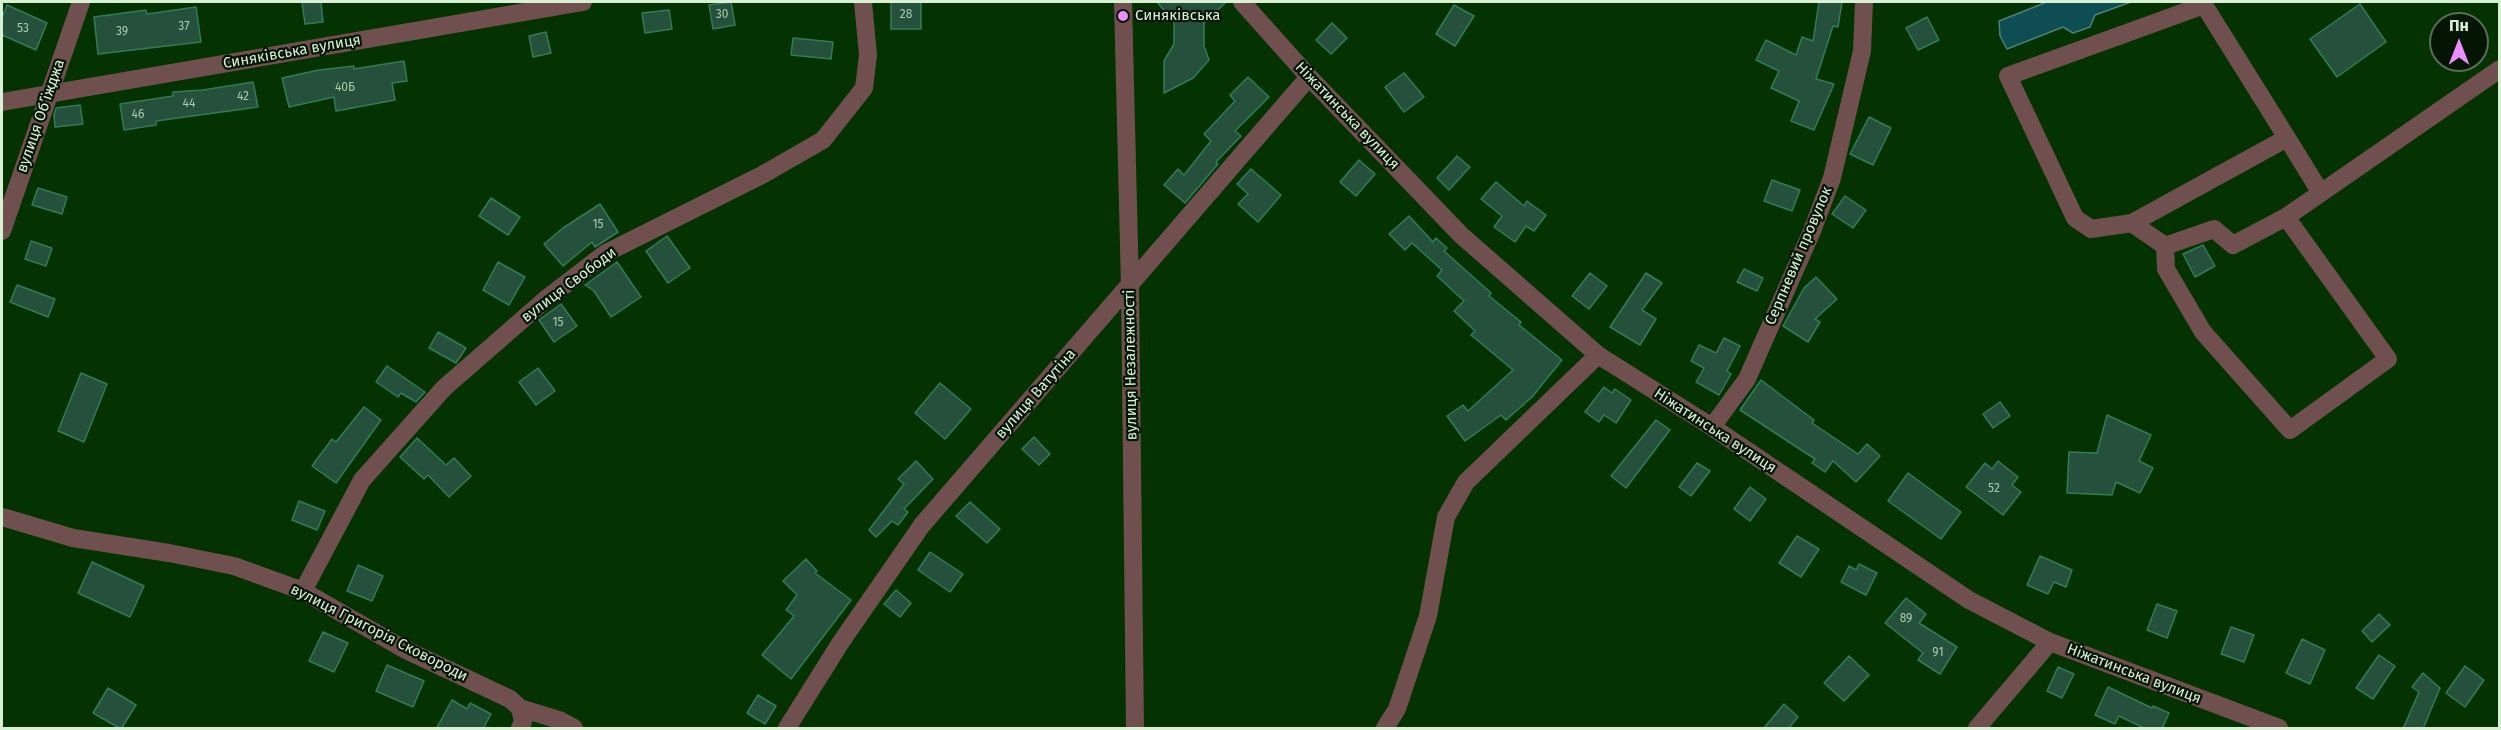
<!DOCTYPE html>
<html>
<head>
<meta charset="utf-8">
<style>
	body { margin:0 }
	#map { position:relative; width:2501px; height:730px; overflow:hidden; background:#043200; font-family:"Fira Sans",sans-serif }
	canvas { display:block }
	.frame { position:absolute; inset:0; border:3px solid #d8f0d4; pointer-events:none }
	.north { position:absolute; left:2429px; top:12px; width:60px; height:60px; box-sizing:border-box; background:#041503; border:2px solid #596d57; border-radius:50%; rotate:0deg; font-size:16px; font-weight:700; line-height:24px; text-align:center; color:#d8f0d4 }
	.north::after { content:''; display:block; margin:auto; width:21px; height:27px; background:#eb8dfc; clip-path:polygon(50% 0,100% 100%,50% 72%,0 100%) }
</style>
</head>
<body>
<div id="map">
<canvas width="2501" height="730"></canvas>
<div class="frame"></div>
<div class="north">Пн</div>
</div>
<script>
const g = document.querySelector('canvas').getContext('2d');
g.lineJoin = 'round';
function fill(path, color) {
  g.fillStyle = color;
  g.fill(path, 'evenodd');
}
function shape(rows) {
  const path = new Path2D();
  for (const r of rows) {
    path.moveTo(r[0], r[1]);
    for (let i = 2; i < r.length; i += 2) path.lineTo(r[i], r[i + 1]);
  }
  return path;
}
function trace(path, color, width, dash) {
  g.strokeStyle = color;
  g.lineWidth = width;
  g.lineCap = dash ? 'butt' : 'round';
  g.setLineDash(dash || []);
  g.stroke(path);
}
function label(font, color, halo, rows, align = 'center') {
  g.font = font + ' "Fira Sans",sans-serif';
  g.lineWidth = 4.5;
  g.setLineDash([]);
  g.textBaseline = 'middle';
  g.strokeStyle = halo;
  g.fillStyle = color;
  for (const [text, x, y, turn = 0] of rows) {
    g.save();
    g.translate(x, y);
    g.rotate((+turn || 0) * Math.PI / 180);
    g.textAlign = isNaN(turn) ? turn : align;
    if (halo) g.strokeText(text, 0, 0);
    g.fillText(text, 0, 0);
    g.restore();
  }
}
const water = shape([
	[2047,2,2131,2,2095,15,2090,27,2073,33,2063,27,2007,49,2000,36,1999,21,2047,2]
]);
const building = shape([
	[302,2,321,2,323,22,305,24,302,2],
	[731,2,735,25,713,29,709,5,731,2],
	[891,2,921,2,921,29,891,29,891,2],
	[1157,2,1226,2,1204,23,1204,46,1209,60,1193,78,1164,93,1164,61,1174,44,1174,22,1157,2],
	[1819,2,1842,2,1838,27,1833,26,1816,79,1834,84,1814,130,1791,121,1799,101,1771,88,1779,71,1756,60,1766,40,1796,55,1802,37,1813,41,1819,2],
	[2360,4,2386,42,2337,77,2310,39,2360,4],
	[7,5,47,23,36,50,2,35,2,18,7,5],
	[1454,5,1474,16,1455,46,1436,34,1454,5],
	[196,7,201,42,98,54,94,17,146,10,147,14,196,7],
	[669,10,672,29,645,33,642,13,669,10],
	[1927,17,1939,40,1918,50,1906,28,1927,17],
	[1332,23,1347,38,1331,54,1316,40,1332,23],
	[546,32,551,53,533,57,529,36,546,32],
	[793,38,833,42,831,59,791,55,793,38],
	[404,61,407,81,392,83,395,100,336,111,334,97,289,107,282,78,319,70,354,66,354,69,404,61],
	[1404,73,1424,97,1404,112,1385,87,1404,73],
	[1248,77,1269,97,1235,131,1241,136,1216,162,1218,164,1185,203,1164,185,1178,169,1184,175,1211,141,1204,134,1235,101,1230,95,1248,77],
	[253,82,258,107,156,121,156,125,124,130,120,104,173,96,173,92,203,90,253,82],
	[80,105,83,124,55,127,54,115,56,108,80,105],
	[1869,117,1891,128,1873,165,1850,154,1869,117],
	[1457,156,1470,167,1449,190,1437,178,1457,156],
	[1359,160,1375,174,1356,196,1340,182,1359,160],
	[1251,169,1281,195,1258,222,1238,204,1248,194,1237,184,1251,169],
	[1772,180,1800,190,1792,211,1764,201,1772,180],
	[1496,182,1524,206,1527,201,1546,215,1534,231,1526,226,1515,242,1494,227,1502,216,1481,199,1496,182],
	[38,188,67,197,62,214,32,205,38,188],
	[1845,196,1866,210,1853,228,1832,214,1845,196],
	[491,198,520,217,508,235,479,216,491,198],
	[600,204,618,232,595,247,592,242,563,266,544,244,563,228,600,204],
	[1409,216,1433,242,1436,238,1447,248,1444,251,1491,293,1489,296,1521,322,1519,325,1562,360,1532,397,1506,420,1501,415,1465,441,1447,416,1463,405,1468,411,1513,370,1471,335,1475,331,1454,311,1464,301,1437,276,1442,270,1412,243,1405,250,1389,234,1409,216],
	[667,236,690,268,668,283,646,251,667,236],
	[31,241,52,248,46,266,25,259,31,241],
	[2203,245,2215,266,2195,277,2183,254,2203,245],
	[498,262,525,277,509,305,483,290,498,262],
	[617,262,641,297,611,317,594,291,585,285,617,262],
	[1744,269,1763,278,1757,291,1737,282,1744,269],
	[1590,273,1607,286,1589,309,1572,296,1590,273],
	[1646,273,1662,283,1642,310,1656,319,1640,345,1610,327,1646,273],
	[1816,277,1837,299,1815,319,1820,322,1808,342,1783,326,1804,288,1816,277],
	[17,285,55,299,48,317,10,302,17,285],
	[561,304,577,326,554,342,539,320,561,304],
	[438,332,466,348,456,363,429,348,438,332],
	[1724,338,1740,346,1727,371,1731,374,1719,395,1696,382,1704,368,1691,361,1699,345,1716,353,1724,338],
	[387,366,425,392,416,402,401,393,398,397,376,382,387,366],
	[538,368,555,391,536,405,519,382,538,368],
	[81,373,107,384,84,442,58,431,81,373],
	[1761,380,1814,420,1812,423,1858,454,1867,444,1880,456,1856,482,1833,461,1825,472,1812,463,1815,459,1740,410,1761,380],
	[940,383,971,409,945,439,915,413,940,383],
	[1604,387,1612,393,1615,389,1631,400,1616,423,1604,415,1599,422,1585,412,1604,387],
	[2000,402,2010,416,1993,428,1983,414,2000,402],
	[364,407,381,420,336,483,312,466,332,439,336,442,364,407],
	[2107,415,2151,435,2139,461,2153,468,2140,493,2116,482,2112,495,2067,493,2069,452,2097,453,2107,415],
	[1656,420,1670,430,1626,488,1611,476,1656,420],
	[1034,437,1050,454,1039,465,1022,449,1034,437],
	[417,438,446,465,454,458,471,476,449,497,428,475,424,479,400,457,417,438],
	[916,461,933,479,904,509,908,512,898,525,892,521,876,537,869,530,904,484,898,479,916,461],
	[1998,461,2018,477,2012,485,2021,492,2003,515,1966,487,1985,463,1992,469,1998,461],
	[1697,463,1710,471,1691,496,1679,487,1697,463],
	[1908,473,1961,512,1941,539,1888,501,1908,473],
	[1750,487,1766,499,1750,521,1734,509,1750,487],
	[299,501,325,511,317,530,292,520,299,501],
	[970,502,1000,529,987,543,956,516,970,502],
	[1797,536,1819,549,1801,577,1779,563,1797,536],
	[930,552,963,574,950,592,918,570,930,552],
	[2040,556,2072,570,2066,587,2054,582,2048,594,2027,585,2040,556],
	[806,559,817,571,815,573,851,600,791,679,762,655,794,616,786,610,797,595,783,581,806,559],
	[92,562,144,586,130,617,78,593,92,562],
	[1859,564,1877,573,1866,595,1841,582,1849,566,1856,570,1859,564],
	[358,565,383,576,372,601,347,591,358,565],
	[896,590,911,603,900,617,884,604,896,590],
	[1906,598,1926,614,1919,623,1957,647,1940,674,1918,660,1923,653,1885,623,1906,598],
	[2157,604,2177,611,2167,638,2147,630,2157,604],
	[2379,614,2390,625,2372,642,2362,631,2379,614],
	[2231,627,2254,635,2244,662,2221,654,2231,627],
	[323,632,348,643,334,672,309,661,323,632],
	[2302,639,2325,650,2310,684,2286,673,2302,639],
	[2379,655,2395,666,2373,699,2356,688,2379,655],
	[1849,656,1869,675,1844,701,1824,683,1849,656],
	[387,665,424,681,413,707,376,691,387,665],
	[2465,666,2484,680,2465,707,2446,693,2465,666],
	[2058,667,2074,674,2062,698,2047,691,2058,667],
	[2423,673,2440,688,2423,729,2403,729,2419,692,2412,687,2423,673],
	[2108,687,2152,708,2153,706,2169,713,2162,729,2146,729,2119,716,2115,724,2095,715,2108,687],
	[108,688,136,705,121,729,93,713,108,688],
	[758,695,776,706,765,724,747,713,758,695],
	[452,700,467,709,470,703,491,714,483,729,436,729,452,700],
	[1784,704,1798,717,1788,729,1763,729,1784,704]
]);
const minor = shape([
	[1123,2,1130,287,1135,728],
	[1242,2,1309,77,1461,235,1598,355,1712,427,1969,600,2050,642,2279,728],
	[2,102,583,2],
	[2287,138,2132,223,2091,229,2075,218,2008,76,2204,5,2287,138,2321,193],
	[2132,223,2165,246,2214,229,2233,245,2286,217,2500,69],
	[2,231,81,2],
	[2165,246,2166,269,2203,332,2290,430,2388,359,2286,217],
	[1712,427,1747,379,1812,231,1832,178,1862,51,1864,2],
	[2,517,73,538,169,553,234,566,303,591,404,649,510,699,520,708,523,722,520,728],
	[303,591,362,480,444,388,546,299,606,253,762,175,823,140,864,88,868,55,863,2],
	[520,708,559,720,574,728],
	[787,728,841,642,922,525,1309,77],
	[1385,728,1397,709,1428,616,1446,517,1466,482,1598,355],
	[1977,728,2050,642]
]);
const markers = [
	[1123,16,6,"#eb8dfc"]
];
const numberNames = [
	["30",722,15],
	["28",906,15],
	["37",184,27],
	["53",23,29],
	["39",122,32],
	["40Б",345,88],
	["42",243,97],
	["44",189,104],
	["46",138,115],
	["15",598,225],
	["15",558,323],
	["52",1994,489],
	["89",1906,619],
	["91",1938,653]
];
const poiNames = [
	["Синяківська",1135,16]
];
const streetNames = [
	["Синяківська вулиця",292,52,-10],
	["вулиця Обʼїжджа",41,116,-71],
	["Ніжатинська вулиця",1347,116,46],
	["Серпневий провулок",1799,256,-67],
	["вулиця Свободи",569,285,-37],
	["вулиця Незалежності",1131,365,-91],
	["вулиця Ватутіна",1036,394,-49],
	["Ніжатинська вулиця",1715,431,33],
	["вулиця Григорія Сковороди",379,633,27],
	["Ніжатинська вулиця",2134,674,21]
];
fill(water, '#0e4e52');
trace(water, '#4b7f79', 1.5);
fill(building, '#25513c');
trace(building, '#327b5a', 1.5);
trace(minor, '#6f504f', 18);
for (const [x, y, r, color] of markers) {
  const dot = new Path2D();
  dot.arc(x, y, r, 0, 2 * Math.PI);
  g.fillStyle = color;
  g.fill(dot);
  trace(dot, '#041503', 2);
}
label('12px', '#abc8ae', null, numberNames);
label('15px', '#d8f0d4', '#041503', poiNames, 'left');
label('15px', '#d8f0d4', '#041503', streetNames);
</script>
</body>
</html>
